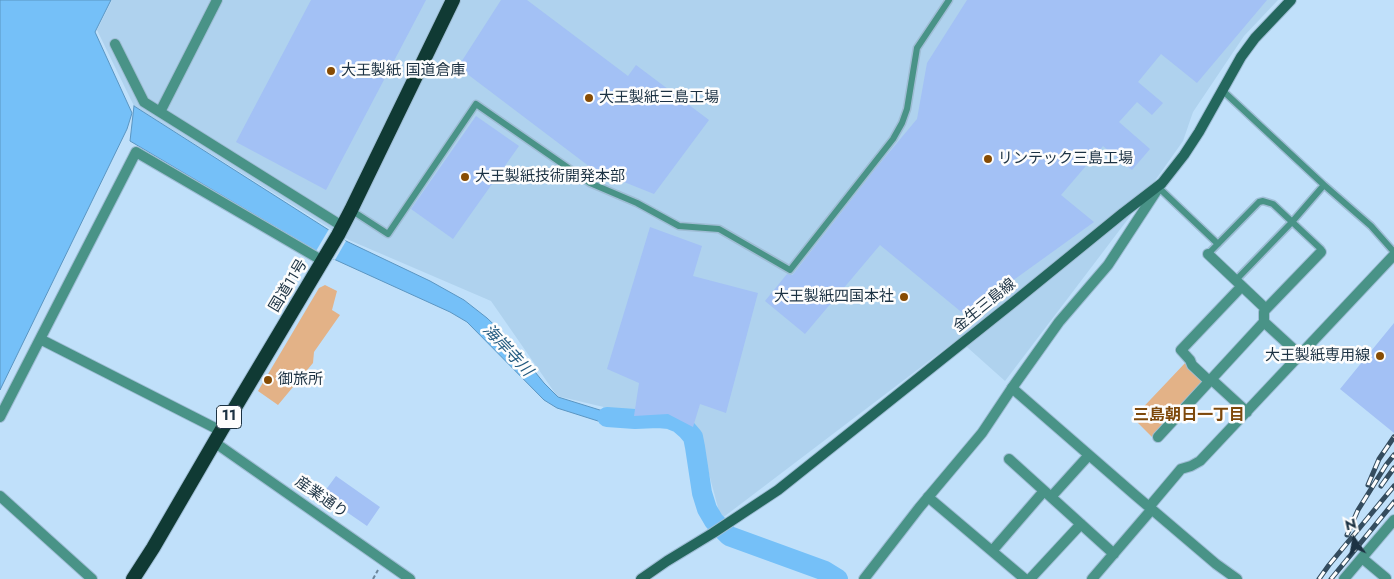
<!DOCTYPE html>
<html>
<head>
<meta charset="utf-8">
<style>
	body { margin:0 }
	#map { position:relative; width:1394px; height:579px; overflow:hidden; background:#c0e0fa; font-family:Jost,sans-serif }
	canvas { display:block }
	.north { position:absolute; left:1329px; top:514px; width:50px; height:50px; -webkit-text-stroke:4px #fdfdfd; paint-order:stroke; rotate:347deg; font-size:14px; font-weight:700; line-height:20px; text-align:center; color:#1c3243 }
	.north::after { content:''; display:block; margin:auto; width:18px; height:22px; background:#1c3243; clip-path:polygon(50% 0,100% 100%,50% 72%,0 100%) }
</style>
</head>
<body>
<div id="map">
<canvas width="1394" height="579"></canvas>
<div class="north">N</div>
</div>
<script>
const g = document.querySelector('canvas').getContext('2d');
g.lineJoin = 'round';
function fill(path, color) {
  g.fillStyle = color;
  g.fill(path, 'evenodd');
}
function shape(rows) {
  const path = new Path2D();
  for (const r of rows) {
    path.moveTo(r[0], r[1]);
    for (let i = 2; i < r.length; i += 2) path.lineTo(r[i], r[i + 1]);
  }
  return path;
}
function trace(path, color, width, dash) {
  g.strokeStyle = color;
  g.lineWidth = width;
  g.lineCap = dash ? 'butt' : 'round';
  g.setLineDash(dash || []);
  g.stroke(path);
}
function label(font, color, halo, rows, align = 'center') {
  g.font = font + ' Jost,"Noto Sans JP",sans-serif';
  g.lineWidth = 5;
  g.setLineDash([]);
  g.textBaseline = 'middle';
  g.strokeStyle = halo;
  g.fillStyle = color;
  for (const [text, x, y, turn = 0] of rows) {
    g.save();
    g.translate(x, y);
    g.rotate((+turn || 0) * Math.PI / 180);
    g.textAlign = isNaN(turn) ? turn : align;
    if (halo) g.strokeText(text, 0, 0);
    g.fillText(text, 0, 0);
    g.restore();
  }
}
const built = shape([
	[112,0,1278,0,1244,36,1193,112,1183,141,1128,219,1005,381,958,339,721,519,697,429,557,396,491,301,349,240,134,106,97,30]
]);
const green = shape([
	[325,285,337,291,332,310,340,315,314,352,313,363,278,405,258,391,319,288],
	[1186,362,1201,377,1203,382,1152,437,1133,418]
]);
const water = shape([
	[0,0,111,0,95,32,132,113,127,129,0,390,0,0],
	[134,106,346,241,430,281,464,300,487,318,506,336,544,383,558,397,603,411,633,411,635,419,634,422,598,421,557,408,544,400,467,322,450,312,316,251,130,141,134,106]
]);
const pier = shape([
	[329,229,346,241,335,260,316,251]
]);
const river = shape([
	[607,417,635,419,658,418,669,419,679,423,687,430,693,437,695,447,702,493,707,509,714,521,729,536,825,571,838,579]
]);
const building = shape([
	[311,0,426,0,326,190,236,142],
	[501,0,527,0,628,76,636,65,709,120,654,194,594,170,458,67],
	[967,0,1267,0,1197,83,1161,54,1138,82,1163,103,1152,115,1137,102,1119,122,1150,149,1132,170,1103,146,1061,195,1094,222,965,315,880,245,805,334,765,301,787,274,792,275,794,273,876,168,917,119,927,63],
	[476,116,519,146,453,239,411,209],
	[650,227,702,246,693,276,758,293,726,413,700,404,693,427,668,414,634,416,639,383,607,369],
	[1394,323,1394,433,1340,389],
	[336,476,380,507,367,526,322,495]
]);
const path = shape([
	[373,579,378,570]
]);
const service = shape([
	[1222,90,1324,185,1371,226,1394,252],
	[1159,188,1218,244],
	[351,210,388,234,476,104,590,183,637,203,679,226,719,229,790,270,893,139,902,123,907,109,917,48,949,0],
	[1208,254,1259,202,1263,201,1273,204,1321,249,1321,252],
	[1236,280,1292,222,1324,185]
]);
const minor = shape([
	[115,44,144,102,342,226],
	[160,112,217,0],
	[1208,254,1266,309],
	[1264,322,1300,355],
	[40,339,221,431],
	[1211,379,1247,412],
	[1209,381,1192,365,1190,360,1181,350,1242,286],
	[1012,388,1135,495,1216,564,1237,579],
	[0,417,136,152,323,261],
	[1158,437,1264,322,1264,312,1266,309,1321,252],
	[1009,459,1114,554],
	[0,496,92,579],
	[928,497,1025,579],
	[1051,497,1089,455],
	[1149,507,1181,469,1191,466,1200,461,1394,255],
	[992,551,1044,491],
	[1362,558,1386,578],
	[1030,579,1081,524],
	[1092,579,1152,509],
	[1344,579,1394,520]
]);
const tertiary = shape([
	[214,442,410,579],
	[864,579,919,508,982,433,1012,388,1059,322,1108,265,1161,184]
]);
const secondary = shape([
	[641,579,667,561,713,533,778,490,1010,305,1123,213,1162,183,1184,155,1199,132,1241,57,1255,38,1291,0]
]);
const trunk = shape([
	[133,579,153,548,221,431,338,235,351,210,453,0]
]);
const rail = shape([
	[1368,485,1379,459,1394,437],
	[1381,486,1394,468],
	[1347,535,1358,510,1386,465,1394,455],
	[1319,579,1329,565,1394,486],
	[1331,579,1394,502]
]);
const markers = [
	[331,71,5,"#874c04"],
	[589,98,5,"#874c04"],
	[988,159,5,"#874c04"],
	[465,177,5,"#874c04"],
	[904,297,5,"#874c04"],
	[1380,356,5,"#874c04"],
	[268,380,5,"#874c04"]
];
const shields = [
	[229,417,25]
];
const shieldNames = [
	["11",229,417]
];
const poiNames = [
	["大王製紙 国道倉庫",341,71],
	["大王製紙三島工場",599,98],
	["リンテック三島工場",998,159],
	["大王製紙技術開発本部",475,177],
	["大王製紙四国本社",894,297,"right"],
	["大王製紙専用線",1370,356,"right"],
	["御旅所",278,380]
];
const streetNames = [
	["国道11号",289,286,-59],
	["金生三島線",985,306,-39],
	["産業通り",321,498,35]
];
const waterNames = [
	["海岸寺川",507,351,47]
];
const neighbourhoodNames = [
	["三島朝日一丁目",1189,416]
];
fill(built, '#afd2ee');
fill(green, '#e3b287');
fill(water, '#75c0f8');
trace(water, '#5a95c2', 1);
fill(pier, '#c0e0fa');
trace(river, '#75c0f8', 20);
fill(building, '#a3c1f5');
trace(service, '#9fbdd5', 9);
trace(minor, '#9fbdd5', 12);
trace(tertiary, '#9fbdd5', 12);
trace(secondary, '#9fbdd5', 12);
trace(trunk, '#9fbdd5', 16);
trace(path, '#6b869b', 2, [4, 2.5]);
trace(service, '#499387', 6);
trace(minor, '#499387', 10);
trace(tertiary, '#499387', 10);
trace(secondary, '#24675d', 10);
trace(trunk, '#103a34', 14);
trace(rail, '#344c5e', 5);
trace(rail, '#fdfdfd', 3, [9]);
for (const [x, y, r, color] of markers) {
  const dot = new Path2D();
  dot.arc(x, y, r, 0, 2 * Math.PI);
  g.fillStyle = color;
  g.fill(dot);
  trace(dot, '#fdfdfd', 2);
}
for (const [x, y, w] of shields) {
  const box = new Path2D();
  box.roundRect(x - w / 2, y - 11.5, w, 23, 4);
  g.fillStyle = '#fdfdfd';
  g.fill(box);
  trace(box, '#1c3243', 1);
}
label('bold 14px', '#1c3243', null, shieldNames);
label('15px', '#1c3243', '#fdfdfd', poiNames, 'left');
label('15px', '#1c3243', '#fdfdfd', streetNames);
label('italic 16px', '#245b80', '#fdfdfd', waterNames);
label('bold 16px', '#7d480a', '#fdfdfd', neighbourhoodNames);
</script>
</body>
</html>
